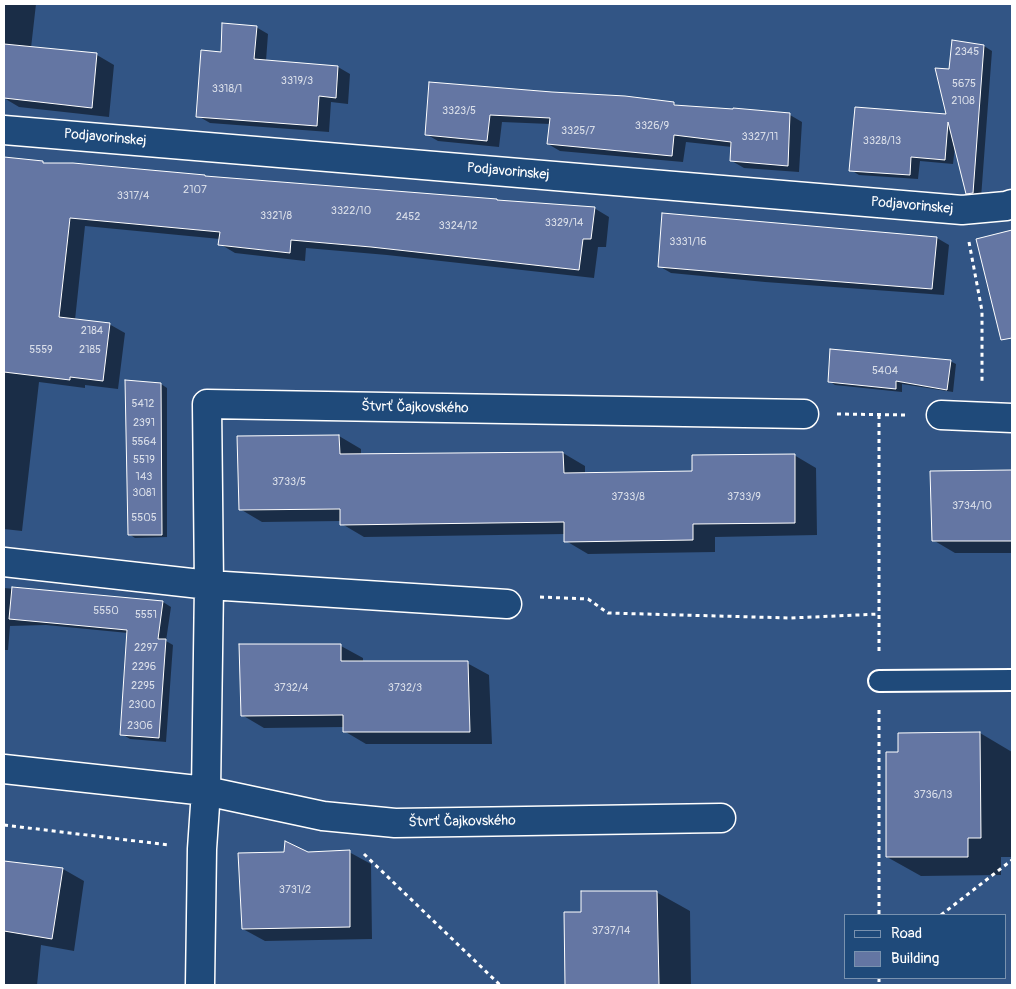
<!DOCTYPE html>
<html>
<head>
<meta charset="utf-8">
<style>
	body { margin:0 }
	#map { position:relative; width:1016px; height:989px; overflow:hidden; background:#325585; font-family:Pangolin,sans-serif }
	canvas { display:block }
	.frame { position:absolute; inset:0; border:5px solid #fff; pointer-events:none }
	.legend { position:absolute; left:844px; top:914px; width:162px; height:65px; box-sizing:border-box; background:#1f4a7a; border:1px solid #7992af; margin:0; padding:6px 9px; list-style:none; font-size:15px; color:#fff }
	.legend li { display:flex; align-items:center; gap:10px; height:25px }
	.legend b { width:25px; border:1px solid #7992af }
</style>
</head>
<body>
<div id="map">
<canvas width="1016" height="989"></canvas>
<div class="frame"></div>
<ul class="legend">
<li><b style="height:6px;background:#1f4a7a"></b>Road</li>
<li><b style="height:14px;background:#6476a3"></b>Building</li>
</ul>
</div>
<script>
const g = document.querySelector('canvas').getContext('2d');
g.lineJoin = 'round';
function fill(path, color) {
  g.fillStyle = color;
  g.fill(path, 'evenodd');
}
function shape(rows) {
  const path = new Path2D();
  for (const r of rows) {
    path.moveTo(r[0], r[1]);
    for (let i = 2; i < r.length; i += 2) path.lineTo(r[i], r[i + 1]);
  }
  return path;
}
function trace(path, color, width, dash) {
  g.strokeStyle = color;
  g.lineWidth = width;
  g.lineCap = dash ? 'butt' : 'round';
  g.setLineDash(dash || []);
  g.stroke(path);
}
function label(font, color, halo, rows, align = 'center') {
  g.font = font + ' Pangolin,sans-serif';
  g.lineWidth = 4;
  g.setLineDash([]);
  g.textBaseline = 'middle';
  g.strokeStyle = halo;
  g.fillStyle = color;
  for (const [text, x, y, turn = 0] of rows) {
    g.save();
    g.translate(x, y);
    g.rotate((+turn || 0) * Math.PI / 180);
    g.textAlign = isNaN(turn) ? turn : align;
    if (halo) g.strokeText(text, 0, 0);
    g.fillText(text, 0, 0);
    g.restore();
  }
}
const shadow = shape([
	[4,4,36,4,31,48,97,55,114,65,109,117,19,107,4,98],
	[256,27,268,34,266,61,338,67,350,74,348,104,331,102,329,132,210,123,198,116,222,53],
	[984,46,992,51,981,198,975,198,967,193,955,146,953,164,920,161,918,179,859,175,851,170,948,115,950,71],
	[430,83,673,103,678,106,734,110,734,109,790,115,802,122,799,172,744,168,732,161,732,147,686,142,683,162,560,151,548,144,550,124,502,122,499,147,438,141,426,134],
	[4,159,43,163,46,164,73,164,205,176,207,177,594,208,609,217,606,247,598,247,594,278,387,255,306,248,305,261,235,253,220,244,220,239,85,226,75,320,109,324,125,333,118,389,85,385,85,388,39,382,22,531,4,529,4,311,15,313,22,246,4,244],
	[663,214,937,238,949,245,944,295,765,282,671,273,659,266],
	[1012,231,1012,296,1002,298,978,240],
	[950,361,956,364,953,392,902,384,902,392,835,385,829,381],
	[161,384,167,388,167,537,135,538,129,534],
	[339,436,361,449,361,455,563,453,585,466,585,474,693,472,794,455,816,468,817,535,715,537,715,552,588,554,566,541,566,534,364,537,342,524,342,521,262,522,240,509],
	[931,472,1012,472,1012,553,955,553,933,540],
	[4,588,163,602,171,607,166,641,173,645,166,742,130,739,122,734,128,633,46,625,10,626,8,650,4,650],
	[341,646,363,658,363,662,467,663,489,675,492,744,366,744,344,731,344,727,264,728,242,715],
	[980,733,1012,752,1012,857,1001,857,1001,875,921,876,887,857,900,753],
	[349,852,371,864,372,939,265,941,243,929,307,853],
	[4,862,63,869,84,881,74,951,41,945,37,985,4,985],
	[656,892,690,911,691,985,567,985,566,914,582,914]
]);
const building = shape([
	[222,23,257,26,254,59,338,66,336,98,319,96,317,126,196,117,201,50,221,52,222,23],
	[952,40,984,45,973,193,966,194,948,122,945,160,911,157,910,175,849,171,855,107,946,114,935,68,949,69,952,40],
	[4,44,97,53,92,108,4,98,4,44],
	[429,82,552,92,625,96,674,102,674,105,733,109,733,108,790,113,788,166,730,161,731,142,674,135,672,156,547,144,550,118,490,115,487,141,425,135,429,82],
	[4,157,43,161,43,163,73,163,205,175,205,176,497,199,497,200,595,207,591,239,583,239,579,270,371,247,291,240,290,253,218,245,220,232,70,218,59,317,110,323,103,381,70,377,70,380,4,372,4,157],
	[662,213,937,237,932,289,752,275,658,267,662,213],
	[1012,230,1012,338,1001,340,976,239,1012,230],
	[830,349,951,360,947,390,896,381,896,389,828,382,830,349],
	[125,380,161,383,162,535,128,535,125,380],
	[339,435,340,454,563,452,564,473,692,471,692,455,795,454,795,523,693,524,693,540,564,542,564,522,340,525,340,509,239,510,237,436,339,435],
	[1012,470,1012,541,932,541,930,471,1012,470],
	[12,587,163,601,158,639,166,639,159,738,120,735,127,630,9,619,12,587],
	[239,644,341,644,341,661,468,661,470,732,343,732,343,715,241,716,239,644],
	[980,732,981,838,968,838,968,857,886,857,886,752,898,752,898,733,980,732],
	[285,841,308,852,350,850,350,927,242,929,238,853,284,852,285,841],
	[4,861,63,868,52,939,4,931,4,861],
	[581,891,657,891,659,985,565,985,564,912,581,912,581,891]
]);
const path = shape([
	[969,242,982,311,982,382],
	[837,414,908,415],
	[879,415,879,652],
	[540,597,588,599,608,613,791,618,879,614],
	[879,710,879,915],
	[4,825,169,845],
	[364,854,500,985],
	[941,915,1012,860],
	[879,978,879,985]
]);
const lane = shape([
	[879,681,1012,680]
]);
const street = shape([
	[4,130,962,210,1006,206,1012,204],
	[941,415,1012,418],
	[4,562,209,585,507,604],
	[4,769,206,791,323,816,395,823,721,818],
	[200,985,202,849,206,791,209,585,207,404,804,414]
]);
const numberNames = [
	["2345",967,52],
	["3319/3",297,81],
	["5675",964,84],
	["3318/1",227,89],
	["2108",963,101],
	["3323/5",459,111],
	["3326/9",652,126],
	["3325/7",578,131],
	["3327/11",760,137],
	["3328/13",882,141],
	["2107",195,190],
	["3317/4",133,196],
	["3322/10",351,211],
	["3321/8",276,216],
	["2452",408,217],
	["3329/14",564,223],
	["3324/12",458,226],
	["3331/16",688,242],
	["2184",92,331],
	["5559",41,350],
	["2185",90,350],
	["5404",885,371],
	["5412",143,404],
	["2391",144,423],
	["5564",144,442],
	["5519",144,460],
	["143",144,477],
	["3733/5",289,482],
	["3081",144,493],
	["3733/8",628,497],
	["3733/9",744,497],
	["3734/10",972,506],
	["5505",144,518],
	["5550",106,611],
	["5551",146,615],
	["2297",146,648],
	["2296",144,667],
	["2295",143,686],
	["3732/4",291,688],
	["3732/3",405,688],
	["2300",142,705],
	["2306",140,726],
	["3736/13",933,795],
	["3731/2",295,890],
	["3737/14",611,931]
];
const streetNames = [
	["Podjavorinskej",105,138,5],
	["Podjavorinskej",508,172,5],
	["Podjavorinskej",912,206,5],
	["Štvrť Čajkovského",415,408,1],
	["Štvrť Čajkovského",462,822,-1]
];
fill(shadow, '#0007');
fill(building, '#6476a3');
trace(building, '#fff', 1);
trace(lane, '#fff', 24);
trace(street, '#fff', 31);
trace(path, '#fff', 3, [4, 4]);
trace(lane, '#1f4a7a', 20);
trace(street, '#1f4a7a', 28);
label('11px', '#d8dde8', null, numberNames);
label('14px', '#fff', '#1f4a7a', streetNames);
</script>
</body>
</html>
